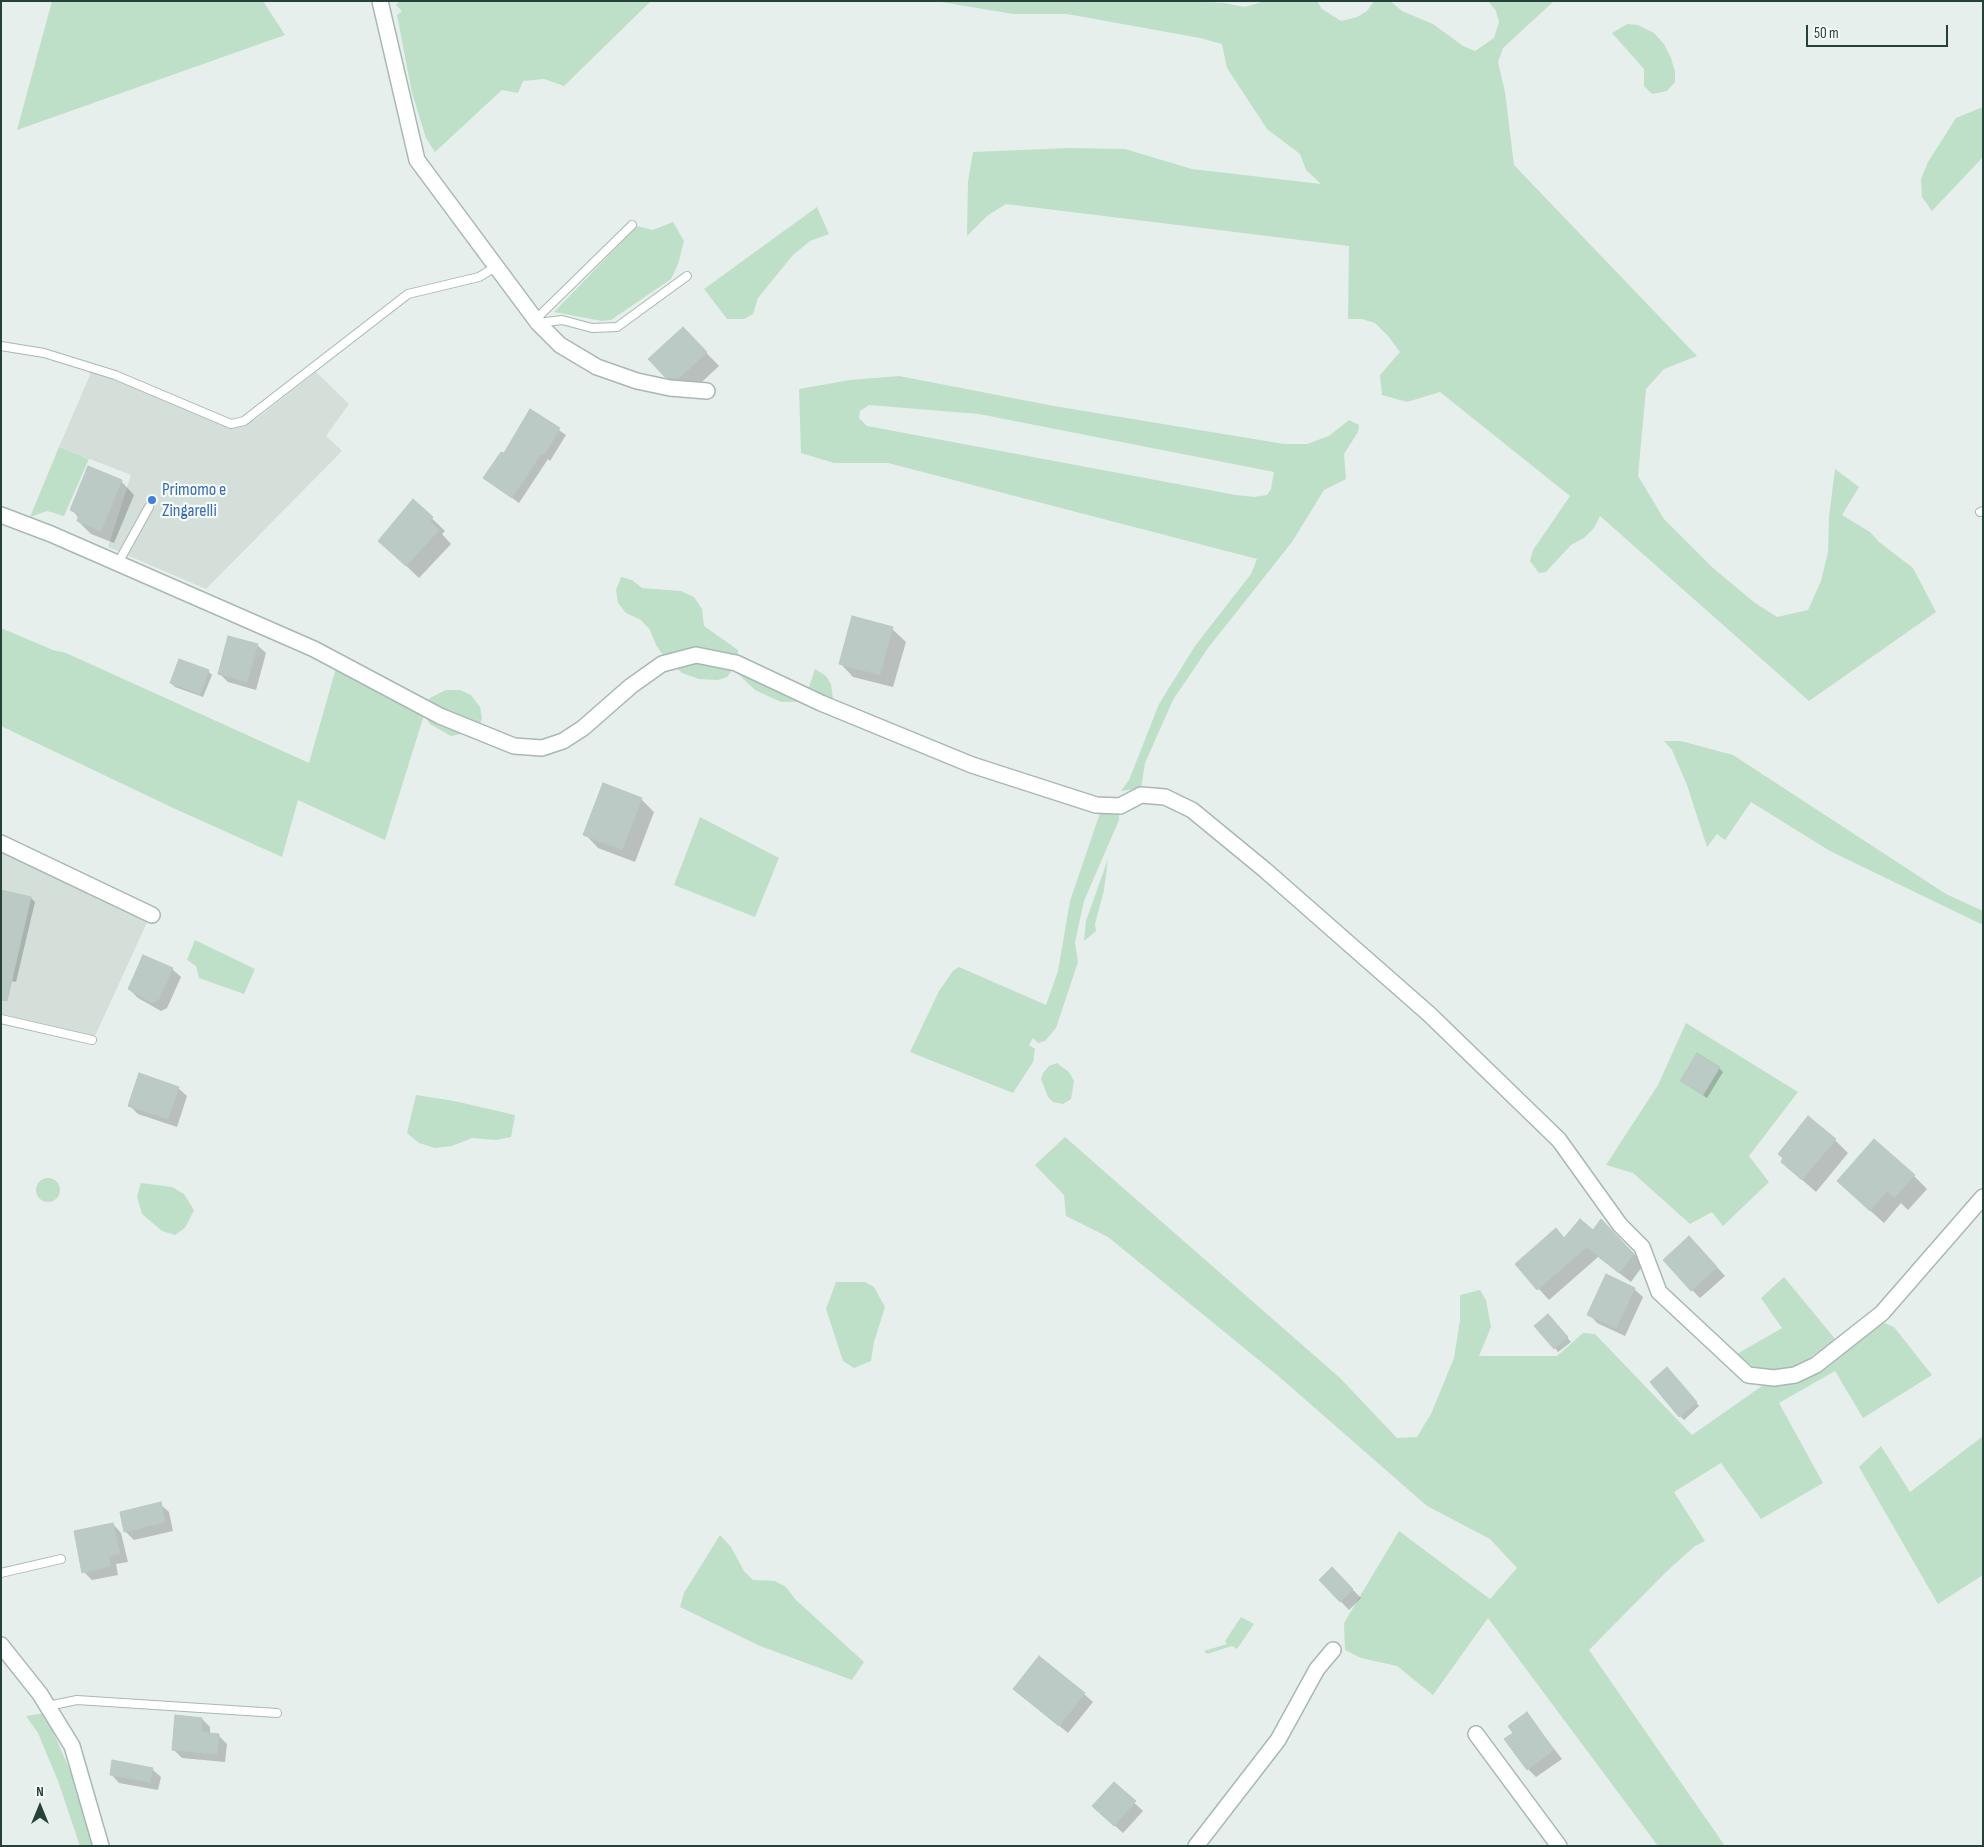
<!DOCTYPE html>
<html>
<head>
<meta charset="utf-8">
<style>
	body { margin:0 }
	#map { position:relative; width:1984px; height:1847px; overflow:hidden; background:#e6efeb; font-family:"Sofia Sans Condensed",sans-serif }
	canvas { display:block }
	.frame { position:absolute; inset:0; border:2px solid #24423a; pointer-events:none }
	.north { position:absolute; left:15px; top:1782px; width:50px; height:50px; -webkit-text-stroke:4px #f7fbf9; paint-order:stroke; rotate:0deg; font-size:14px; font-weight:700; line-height:20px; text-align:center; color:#24423a }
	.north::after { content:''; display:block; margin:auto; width:18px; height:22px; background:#24423a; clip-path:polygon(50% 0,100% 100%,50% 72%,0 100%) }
	.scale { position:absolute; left:1806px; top:25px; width:142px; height:22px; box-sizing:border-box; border:2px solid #24423a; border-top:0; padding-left:6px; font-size:15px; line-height:18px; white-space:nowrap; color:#24423a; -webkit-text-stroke:4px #f7fbf9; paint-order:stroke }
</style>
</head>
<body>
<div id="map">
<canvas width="1984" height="1847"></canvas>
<div class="frame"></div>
<div class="north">N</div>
<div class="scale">50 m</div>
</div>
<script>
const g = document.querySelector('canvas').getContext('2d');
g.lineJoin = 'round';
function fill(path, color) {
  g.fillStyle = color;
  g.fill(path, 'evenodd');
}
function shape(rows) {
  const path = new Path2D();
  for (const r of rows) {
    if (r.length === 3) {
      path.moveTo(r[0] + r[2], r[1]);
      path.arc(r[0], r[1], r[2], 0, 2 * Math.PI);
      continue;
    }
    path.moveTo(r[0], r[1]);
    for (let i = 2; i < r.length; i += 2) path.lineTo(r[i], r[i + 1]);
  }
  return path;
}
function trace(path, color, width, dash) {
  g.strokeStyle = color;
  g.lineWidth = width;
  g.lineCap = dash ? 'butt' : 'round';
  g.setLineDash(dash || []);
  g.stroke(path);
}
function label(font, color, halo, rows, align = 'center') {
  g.font = font + ' "Sofia Sans Condensed",sans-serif';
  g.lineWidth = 4.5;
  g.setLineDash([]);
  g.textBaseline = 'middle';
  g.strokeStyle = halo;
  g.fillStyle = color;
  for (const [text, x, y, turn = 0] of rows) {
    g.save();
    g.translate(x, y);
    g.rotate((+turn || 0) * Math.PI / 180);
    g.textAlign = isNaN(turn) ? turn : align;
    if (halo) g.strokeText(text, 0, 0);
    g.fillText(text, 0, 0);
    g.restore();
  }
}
const built = shape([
	[88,369,129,384,222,425,236,426,255,420,316,372,349,404,326,436,342,451,206,589,108,547,131,475,59,447,90,375],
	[1,847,149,918,95,1036,1,1014]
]);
const green = shape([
	[52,1,263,1,285,35,17,130],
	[400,1,651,1,564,86,544,79,523,81,518,93,502,90,435,152,426,138,412,93,397,15,402,11,396,5],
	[935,1,1177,1,1224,3,1245,7,1265,1,1317,1,1322,9,1341,21,1357,17,1367,11,1374,1,1390,1,1402,11,1433,24,1463,46,1475,51,1494,38,1499,22,1496,11,1488,1,1554,1,1503,48,1498,62,1505,92,1514,165,1697,356,1664,369,1646,389,1638,476,1664,519,1713,568,1755,603,1777,617,1808,610,1821,581,1828,552,1829,517,1835,469,1859,487,1842,515,1870,532,1879,542,1913,568,1936,612,1809,701,1600,516,1594,528,1584,538,1571,545,1546,572,1539,573,1530,561,1533,550,1570,496,1440,392,1407,402,1382,395,1380,375,1400,352,1388,336,1375,323,1362,319,1348,319,1349,246,1006,204,987,216,967,236,968,182,973,152,1070,148,1125,149,1192,169,1321,184,1306,170,1300,154,1267,129,1227,68,1222,44,1200,38,1067,14,1013,14],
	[1627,24,1638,25,1654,33,1664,44,1671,58,1675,72,1675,82,1667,91,1652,94,1644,86,1644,69,1612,33],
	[1983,107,1983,157,1932,211,1922,197,1921,179,1928,162,1956,118],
	[817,207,829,234,810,241,793,255,758,298,753,314,744,319,727,319,704,289],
	[673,222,684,241,678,264,671,279,611,320,602,321,554,312,637,226,653,230],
	[899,376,1054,406,1284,444,1307,444,1329,436,1349,420,1359,425,1358,432,1344,454,1346,479,1324,490,1292,542,1208,648,1173,700,1145,763,1141,788,1121,791,1129,780,1159,704,1195,646,1251,574,1257,559,888,463,834,463,801,453,799,389,850,380],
	[869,405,979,414,1274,472,1271,489,1267,495,1254,497,1236,495,867,426,859,418,860,411],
	[59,447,89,459,64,516,47,511,30,517],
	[621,577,632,580,642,588,681,591,694,597,702,609,704,626,738,650,738,660,809,687,815,669,826,676,831,684,833,698,829,701,781,702,755,690,733,669,727,677,718,680,699,679,682,673,665,658,656,645,650,630,641,620,626,613,618,603,616,590],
	[1,628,53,650,66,653,309,763,336,668,424,704,430,698,446,690,460,690,471,695,480,707,482,718,478,731,451,736,430,724,424,715,385,840,298,800,282,857,171,807,1,726],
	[1664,741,1681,741,1733,755,1946,894,1983,911,1983,925,1830,851,1751,802,1725,840,1717,834,1707,847,1687,785,1672,750],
	[1101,810,1119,813,1119,820,1084,901,1075,942,1078,962,1056,1028,1045,1041,1038,1043,1033,1038,1029,1045,1035,1049,1033,1062,1013,1093,910,1052,939,991,953,971,959,967,1046,1005,1058,971,1070,901],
	[700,817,779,858,755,917,674,885],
	[1108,859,1104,890,1095,924,1096,931,1084,941,1086,921],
	[195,940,255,969,244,994,199,978,196,966,187,960],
	[1686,1023,1798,1092,1749,1156,1769,1182,1723,1226,1712,1212,1690,1224,1633,1173,1606,1165,1658,1085],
	[1057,1063,1069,1072,1074,1081,1071,1099,1063,1104,1053,1102,1048,1097,1041,1079,1043,1073,1049,1066],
	[416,1095,454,1101,515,1115,511,1137,496,1140,472,1138,452,1146,435,1148,419,1143,407,1133],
	[1065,1137,1340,1378,1397,1438,1417,1437,1431,1414,1454,1358,1460,1320,1460,1295,1480,1290,1486,1300,1491,1327,1479,1356,1557,1356,1583,1333,1595,1334,1692,1435,1762,1386,1784,1385,1795,1381,1882,1322,1894,1327,1932,1375,1863,1418,1835,1371,1779,1403,1823,1483,1761,1519,1721,1463,1674,1492,1705,1541,1695,1546,1667,1571,1589,1650,1725,1846,1658,1846,1488,1618,1433,1695,1397,1666,1361,1658,1345,1650,1344,1623,1399,1531,1490,1599,1517,1568,1490,1539,1427,1506,1276,1374,1108,1237,1066,1216,1064,1195,1035,1165],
	[48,1190,12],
	[141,1183,172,1187,184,1194,194,1210,185,1228,175,1235,162,1231,142,1214,137,1197],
	[1784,1277,1836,1340,1802,1363,1785,1371,1769,1373,1757,1370,1737,1354,1782,1328,1761,1298],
	[836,1282,865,1282,874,1287,885,1307,874,1342,871,1361,854,1368,843,1361,826,1309],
	[1983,1436,1983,1575,1938,1604,1859,1467,1881,1446,1910,1492],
	[720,1535,731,1547,744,1571,753,1580,775,1581,786,1587,796,1600,864,1662,852,1680,760,1646,680,1607,684,1593],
	[1241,1617,1254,1624,1237,1649,1232,1646,1207,1654,1204,1651,1227,1644,1225,1641],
	[45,1713,78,1789,96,1846,80,1846,58,1781,38,1733,26,1716]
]);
const shadow = shape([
	[696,342,719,366,691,392,680,390,666,377],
	[531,411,566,435,550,461,548,459,519,503,485,478,504,455],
	[121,481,134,495,114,543,91,534,78,521,79,518,72,510],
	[414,501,445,531,442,534,451,544,419,578,380,541],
	[892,629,906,642,893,687,853,677,840,663],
	[257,645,266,653,256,690,228,682,219,673],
	[208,671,212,675,203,697,175,687,171,683],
	[641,799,654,812,635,862,598,848,585,834],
	[31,898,35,902,16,982,1,979],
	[172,969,181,977,167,1008,161,1011,138,998,129,989],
	[1719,1068,1723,1072,1707,1098,1682,1081],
	[178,1088,187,1096,177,1127,138,1114,130,1106],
	[1835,1140,1848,1153,1816,1192,1782,1162],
	[1914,1176,1927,1189,1908,1210,1901,1203,1884,1223,1852,1194],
	[1601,1221,1644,1264,1631,1282,1598,1257,1549,1300,1516,1264,1593,1232],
	[1698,1246,1725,1276,1700,1298,1692,1290],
	[1634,1289,1643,1297,1625,1336,1597,1323,1589,1314],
	[1552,1320,1571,1342,1558,1352,1555,1348],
	[1671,1373,1699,1406,1684,1420,1680,1416],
	[160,1504,169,1512,173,1531,134,1540,125,1531],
	[113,1524,121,1533,128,1562,116,1564,118,1575,92,1580,84,1572],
	[1332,1569,1361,1598,1349,1610,1320,1580],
	[1015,1689,1084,1694,1093,1702,1068,1733],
	[1527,1714,1562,1759,1536,1777,1528,1769,1514,1733],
	[202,1719,210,1727,210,1734,218,1735,227,1744,225,1762,182,1758,173,1749],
	[152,1769,161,1777,158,1790,119,1783,111,1774],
	[1114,1784,1143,1811,1123,1833,1102,1814]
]);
const building = shape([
	[683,327,707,352,678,379,665,377,648,359,683,327],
	[530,409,560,428,544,455,541,454,512,498,483,478,501,452,504,453,530,409],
	[88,466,122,480,101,531,77,521,79,514,70,510,88,466],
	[413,499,433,517,430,521,439,530,406,566,378,541,413,499],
	[852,616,893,627,880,675,839,664,852,616],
	[228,636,258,644,247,682,218,674,228,636],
	[179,659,209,670,200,694,170,683,179,659],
	[603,783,642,798,622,850,583,835,603,783],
	[1,890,31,897,7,1001,1,1000,1,890],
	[143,955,173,968,159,999,152,1003,128,989,143,955],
	[1697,1053,1720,1067,1703,1095,1680,1081,1697,1053],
	[139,1073,179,1087,168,1119,128,1106,139,1073],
	[1808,1116,1836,1139,1802,1180,1781,1162,1783,1158,1778,1154,1808,1116],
	[1874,1139,1915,1175,1894,1198,1887,1191,1870,1211,1837,1181,1874,1139],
	[1580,1219,1593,1230,1601,1219,1634,1254,1619,1273,1587,1247,1537,1290,1515,1264,1556,1228,1564,1238,1580,1219],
	[1689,1236,1717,1267,1691,1291,1663,1260,1689,1236],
	[1606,1274,1635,1288,1616,1328,1587,1315,1606,1274],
	[1548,1314,1568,1337,1554,1349,1534,1326,1548,1314],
	[1667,1367,1697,1402,1679,1417,1650,1382,1667,1367],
	[161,1502,165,1522,124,1532,120,1512,161,1502],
	[113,1523,120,1554,109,1556,111,1566,82,1573,74,1531,113,1523],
	[1332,1567,1353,1589,1340,1602,1319,1580,1332,1567],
	[1039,1656,1085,1693,1059,1726,1013,1689,1039,1656],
	[1527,1712,1554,1750,1527,1770,1504,1739,1513,1733,1508,1726,1527,1712],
	[175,1715,202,1718,201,1732,219,1734,217,1754,172,1750,175,1715],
	[112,1760,153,1768,150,1782,110,1775,112,1760],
	[1114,1782,1136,1801,1114,1826,1092,1806,1114,1782]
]);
const service = shape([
	[536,319,632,225],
	[538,323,562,320,592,328,617,327,687,276],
	[1,346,44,353,115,375,231,424,244,421,408,294,479,277,497,266],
	[1980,512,1983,511],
	[118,563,149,507],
	[1,1019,92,1040],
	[1,1573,61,1559],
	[48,1706,77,1700,277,1713]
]);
const minor = shape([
	[380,1,417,160,538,323,560,345,597,367,637,381,670,388,707,391],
	[1,515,51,534,314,649,440,716,514,746,542,748,563,741,583,728,631,686,662,664,696,655,736,663,821,703,972,765,1096,805,1120,806,1141,795,1165,797,1192,810,1265,870,1429,1014,1559,1140,1620,1225,1642,1247,1659,1292,1748,1375,1774,1378,1795,1375,1816,1365,1882,1313,1983,1197],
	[1,843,152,915],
	[1,1645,40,1694,72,1746,101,1846],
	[1476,1734,1559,1846],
	[1196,1846,1278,1740,1317,1669,1333,1650]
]);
const markers = [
	[152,500,5,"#3f7fe0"]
];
const shopNames = [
	["Primomo e",162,490],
	["Zingarelli",162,511]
];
fill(built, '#d4dfda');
fill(green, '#bfe0c8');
fill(shadow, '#0003');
fill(building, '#bbcac4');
trace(building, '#b8c9c2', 1);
trace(service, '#a8b8b2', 10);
trace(minor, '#a8b8b2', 18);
trace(service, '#fff', 8);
trace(minor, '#fff', 15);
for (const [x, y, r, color] of markers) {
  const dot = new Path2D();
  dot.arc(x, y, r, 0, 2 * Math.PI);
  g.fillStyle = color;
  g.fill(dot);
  trace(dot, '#f7fbf9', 2);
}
label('18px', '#366cbe', '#f7fbf9', shopNames, 'left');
</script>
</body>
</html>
